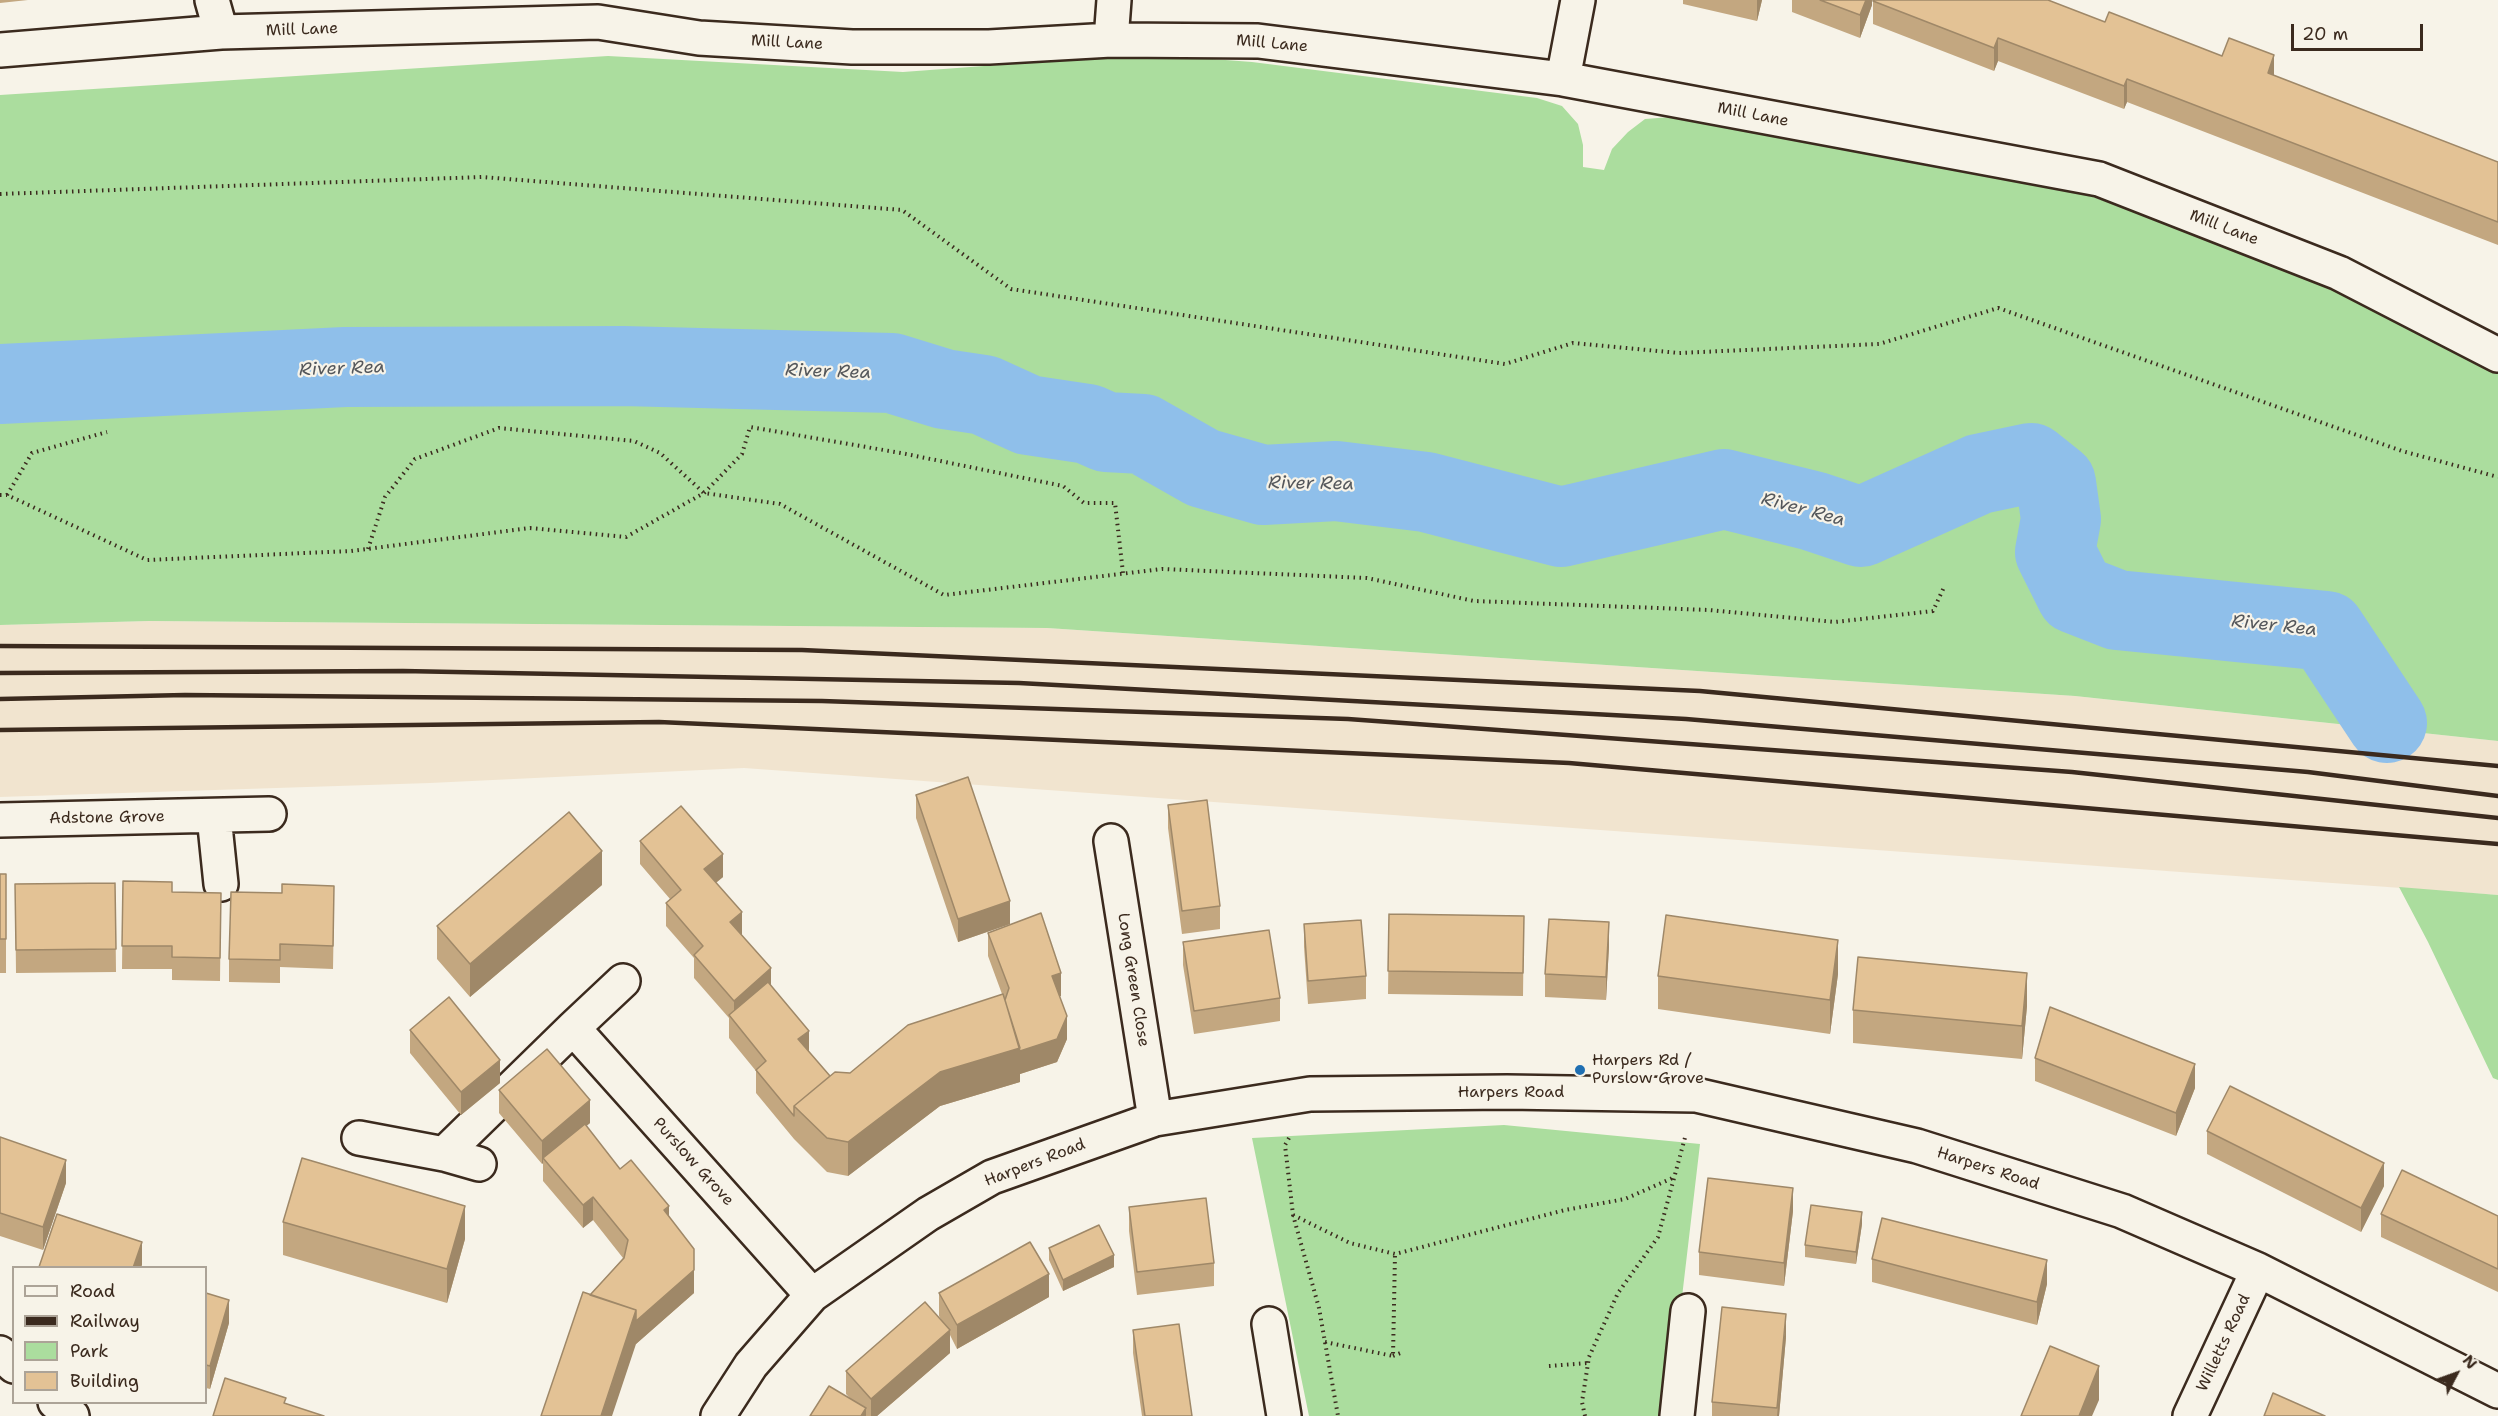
<!DOCTYPE html>
<html>
<head>
<meta charset="utf-8">
<style>
	body { margin:0 }
	#map { position:relative; width:2498px; height:1416px; overflow:hidden; background:#f7f3e8; font-family:"Shantell Sans",sans-serif }
	canvas { display:block }
	.legend { position:absolute; left:12px; top:1266px; width:195px; height:138px; box-sizing:border-box; background:#f7f3e8; border:2px solid #aca397; margin:0; padding:8px 10px; list-style:none; font-size:18px; color:#3b2a1e }
	.legend li { display:flex; align-items:center; gap:12px; height:30px }
	.legend b { width:30px; border:2px solid #aca397 }
	.north { position:absolute; left:2426px; top:1344px; width:60px; height:60px; -webkit-text-stroke:4px #f7f3e8; paint-order:stroke; rotate:49deg; font-size:16px; font-weight:700; line-height:24px; text-align:center; color:#3b2a1e }
	.north::after { content:''; display:block; margin:auto; width:21px; height:27px; background:#3b2a1e; clip-path:polygon(50% 0,100% 100%,50% 72%,0 100%) }
	.scale { position:absolute; left:2291px; top:24px; width:132px; height:27px; box-sizing:border-box; border:3px solid #3b2a1e; border-top:0; padding-left:8px; font-size:18px; line-height:21px; white-space:nowrap; color:#3b2a1e; -webkit-text-stroke:4px #f7f3e8; paint-order:stroke }
</style>
</head>
<body>
<div id="map">
<canvas width="2498" height="1416"></canvas>
<ul class="legend">
<li><b style="height:8px;background:#f7f3e8"></b>Road</li>
<li><b style="height:8px;background:#3b2a1e"></b>Railway</li>
<li><b style="height:16px;background:#abdd9e"></b>Park</li>
<li><b style="height:16px;background:#e3c295"></b>Building</li>
</ul>
<div class="north">N</div>
<div class="scale">20 m</div>
</div>
<script>
const g = document.querySelector('canvas').getContext('2d');
g.lineJoin = 'round';
function fill(path, color) {
  g.fillStyle = color;
  g.fill(path, 'evenodd');
}
function shape(rows) {
  const path = new Path2D();
  for (const r of rows) {
    path.moveTo(r[0], r[1]);
    for (let i = 2; i < r.length; i += 2) path.lineTo(r[i], r[i + 1]);
  }
  return path;
}
function trace(path, color, width, dash) {
  g.strokeStyle = color;
  g.lineWidth = width;
  g.lineCap = dash ? 'butt' : 'round';
  g.setLineDash(dash || []);
  g.stroke(path);
}
function label(font, color, halo, rows, align = 'center') {
  g.font = font + ' "Shantell Sans",sans-serif';
  g.lineWidth = 4.5;
  g.setLineDash([]);
  g.textBaseline = 'middle';
  g.strokeStyle = halo;
  g.fillStyle = color;
  for (const [text, x, y, turn = 0] of rows) {
    g.save();
    g.translate(x, y);
    g.rotate((+turn || 0) * Math.PI / 180);
    g.textAlign = isNaN(turn) ? turn : align;
    if (halo) g.strokeText(text, 0, 0);
    g.fillText(text, 0, 0);
    g.restore();
  }
}
const built = shape([
	[149,621,1047,628,2075,696,2498,741,2498,895,744,768,430,783,0,797,0,625]
]);
const green = shape([
	[1146,54,1252,62,1537,98,1562,106,1578,124,1583,145,1583,167,1604,170,1612,149,1628,132,1645,119,1671,117,2032,180,2091,196,2333,287,2498,365,2498,741,2075,696,1047,628,149,621,0,625,0,95,608,56,903,72],
	[2399,887,2498,895,2498,1080,2493,1078,2428,942],
	[1504,1125,1700,1144,1668,1416,1309,1416,1252,1138]
]);
const river = shape([
	[0,384,345,367,623,366,892,373,944,389,984,395,1028,415,1088,424,1106,432,1143,434,1203,468,1263,485,1336,481,1426,492,1561,527,1724,489,1813,511,1861,527,1979,474,2031,463,2056,483,2061,519,2055,552,2076,594,2117,610,2326,631,2387,723]
]);
const path = shape([
	[0,194,482,177,902,210,1011,289,1505,364,1573,343,1679,353,1879,344,1998,308,2402,451,2498,477],
	[0,495,7,495,147,560,351,551,530,528,626,537,704,493,742,454,750,427,901,453,1063,486,1084,503,1115,503,1123,573],
	[7,495,32,453,107,432],
	[368,549,385,497,415,459,499,428,634,441,660,453,704,493,780,504,944,595,1162,569,1367,578,1474,601,1709,610,1835,622,1933,611,1945,585],
	[1289,1138,1285,1145,1293,1215,1319,1308,1338,1416],
	[1293,1215,1350,1243,1395,1254,1565,1210,1625,1199,1675,1177],
	[1325,1342,1393,1356,1395,1254],
	[1393,1356,1403,1352],
	[1549,1366,1588,1363],
	[1585,1416,1582,1402,1589,1357,1618,1293,1658,1237,1686,1134]
]);
const minor = shape([
	[212,0,221,32],
	[1111,40,1114,0],
	[0,50,221,32,598,22,699,38,852,47,989,47,1111,40,1258,41,1563,79,2099,179,2339,273,2498,355],
	[1563,79,1578,0],
	[214,816,221,884],
	[0,820,269,814],
	[1111,841,1155,1119],
	[623,981,573,1028,812,1295],
	[359,1138,444,1154],
	[479,1164,444,1154,573,1028],
	[1269,1324,1284,1416],
	[0,1353,14,1366],
	[55,1402,72,1416],
	[718,1416,751,1365,812,1295,928,1214,992,1177,1155,1119,1310,1094,1507,1092,1696,1095,1917,1146,2122,1211,2258,1270,2498,1391],
	[1677,1416,1688,1311],
	[2190,1416,2258,1270]
]);
const rail = shape([
	[0,646,802,650,1700,691,2498,766],
	[0,673,403,671,1019,683,1686,719,2308,772,2498,796],
	[0,699,185,695,822,701,1348,719,2072,772,2498,818],
	[0,730,659,722,1569,763,2498,844]
]);
const wall = shape([
	[0,0,28,0,0,3],
	[1683,0,1762,0,1757,21,1683,4],
	[1792,0,1872,0,1872,5,1860,38,1792,12],
	[1873,1,2105,22,2274,76,2498,162,2498,245,2127,102,2124,109,1998,61,1994,71,1873,24],
	[916,795,1010,924,958,942,916,818],
	[1168,805,1220,906,1220,929,1182,934,1168,828],
	[640,841,723,877,716,883,742,935,809,1052,830,1076,850,1073,1002,994,988,956,988,933,1061,996,1060,996,1067,1039,1057,1062,1020,1074,1020,1082,940,1106,848,1176,827,1172,794,1139,756,1093,756,1071,729,1038,729,1018,694,978,694,958,666,926,666,903,670,899,640,864],
	[0,874,6,874,6,973,0,973],
	[123,881,172,892,221,893,220,981,172,980,172,969,122,969],
	[115,883,116,972,16,973,15,884],
	[602,885,470,997,437,959,437,926],
	[334,909,333,969,280,967,280,983,229,982,229,959],
	[1389,914,1524,916,1523,996,1388,994],
	[1304,924,1366,976,1366,999,1308,1004,1304,947],
	[1183,942,1280,998,1280,1021,1194,1034,1183,965],
	[1609,946,1606,1000,1545,997,1545,974],
	[1838,974,1830,1034,1658,1009,1658,976],
	[2027,1006,2022,1059,1853,1043,1853,1010],
	[410,1030,500,1083,461,1115,410,1053],
	[2035,1058,2195,1088,2176,1136,2035,1081],
	[499,1090,590,1123,586,1126,620,1169,669,1217,694,1272,694,1293,636,1344,590,1295,623,1258,593,1220,583,1228,543,1181,543,1163,542,1164,499,1113],
	[2207,1131,2384,1186,2361,1232,2207,1154],
	[0,1137,66,1183,43,1250,0,1236],
	[1129,1207,1214,1263,1214,1286,1137,1295,1129,1231],
	[1793,1211,1784,1286,1699,1275,1699,1252],
	[2381,1214,2498,1216,2498,1292,2381,1237],
	[283,1222,465,1239,447,1303,283,1255],
	[1862,1224,1856,1264,1805,1257,1805,1245],
	[1049,1248,1114,1267,1063,1291,1049,1260],
	[1872,1259,2047,1284,2037,1325,1872,1282],
	[206,1293,229,1323,210,1389,206,1388],
	[939,1293,1049,1297,957,1349,950,1335,950,1353,877,1416,866,1416,846,1394,846,1371,943,1323,939,1316],
	[1133,1330,1192,1416,1142,1416,1133,1353],
	[1786,1337,1779,1416,1712,1416,1712,1402]
]);
const shadedWall = shape([
	[1757,0,1762,0,1757,21],
	[1866,0,1872,0,1872,5,1860,38,1860,15],
	[1998,38,1998,61,1994,71,1994,48],
	[2274,55,2274,78,2268,73],
	[2127,79,2127,102,2124,109,2124,86],
	[602,851,602,885,470,997,470,964],
	[723,854,723,877,704,892,704,869],
	[1010,901,1010,924,958,942,958,919],
	[742,912,742,935,730,922],
	[1609,922,1609,946,1606,1000,1606,977],
	[1838,940,1838,974,1830,1034,1830,1000],
	[771,968,771,991,734,1021,734,1001],
	[1061,973,1061,996,1052,999,1052,976],
	[2027,973,2027,1006,2022,1059,2022,1026],
	[1067,1016,1067,1039,1057,1062,1020,1074,1020,1082,940,1106,848,1176,848,1142,940,1072],
	[809,1031,809,1054,798,1039],
	[500,1060,500,1083,461,1115,461,1092],
	[2195,1064,2195,1088,2176,1136,2176,1113],
	[590,1100,590,1123,546,1161,543,1158,543,1163,542,1164,542,1141],
	[66,1160,66,1183,43,1250,43,1227],
	[2384,1163,2384,1186,2361,1232,2361,1208],
	[1793,1188,1793,1211,1784,1286,1784,1263],
	[593,1197,593,1220,583,1228,583,1205],
	[465,1206,465,1239,447,1303,447,1269],
	[669,1206,669,1229,664,1210],
	[1862,1212,1862,1224,1856,1264,1856,1252],
	[142,1242,142,1265,141,1268,133,1268],
	[694,1249,694,1293,636,1344,612,1416,601,1416,636,1310],
	[1114,1255,1114,1267,1063,1291,1063,1280],
	[2047,1260,2047,1284,2037,1325,2037,1302],
	[1049,1274,1049,1297,957,1349,957,1325],
	[229,1300,229,1323,210,1389,210,1366],
	[1786,1314,1786,1337,1779,1416,1777,1416],
	[950,1330,950,1353,877,1416,871,1416,871,1399],
	[2099,1366,2099,1400,2092,1416,2079,1416],
	[866,1408,866,1416,861,1416]
]);
const building = shape([
	[1820,0,1866,0,1860,15,1820,0],
	[1873,0,2048,0,2105,22,2109,12,2222,56,2229,38,2274,55,2268,73,2498,162,2498,222,2127,79,2124,86,1998,38,1994,48,1873,1,1873,0],
	[968,777,1010,901,958,919,916,795,968,777],
	[1207,800,1220,906,1182,911,1168,805,1207,800],
	[681,806,723,854,704,869,742,912,730,922,771,968,734,1001,694,955,703,946,666,903,681,890,640,841,681,806],
	[569,812,602,851,470,964,437,926,569,812],
	[0,874,6,874,6,939,0,939,0,874],
	[123,881,172,882,172,892,221,893,220,958,172,957,172,946,122,946,123,881],
	[115,883,116,949,16,950,15,884,115,883],
	[282,884,334,886,333,946,280,944,280,960,229,959,231,892,282,893,282,884],
	[1041,913,1061,973,1052,976,1067,1016,1057,1039,1020,1051,1005,1000,1009,988,988,933,1041,913],
	[1389,914,1524,916,1523,973,1388,971,1389,914],
	[1666,915,1838,940,1830,1000,1658,976,1666,915],
	[1549,919,1609,922,1606,977,1545,974,1549,919],
	[1361,920,1366,976,1308,981,1304,924,1361,920],
	[1269,930,1280,998,1194,1011,1183,942,1269,930],
	[1858,957,2027,973,2022,1026,1853,1010,1858,957],
	[768,982,809,1031,798,1039,830,1076,794,1106,794,1116,756,1070,766,1061,729,1015,768,982],
	[1003,994,1020,1048,940,1072,848,1142,827,1138,794,1106,835,1072,850,1073,908,1025,1003,994],
	[449,997,500,1060,461,1092,410,1030,449,997],
	[2050,1007,2195,1064,2176,1113,2035,1058,2050,1007],
	[547,1049,590,1100,542,1141,499,1090,547,1049],
	[2230,1086,2384,1163,2361,1208,2207,1131,2230,1086],
	[585,1124,620,1169,631,1160,669,1206,664,1210,694,1249,694,1270,636,1321,636,1310,590,1295,624,1258,628,1240,593,1197,583,1205,543,1158,585,1124],
	[0,1137,66,1160,43,1227,0,1213,0,1137],
	[302,1158,465,1206,447,1269,283,1222,302,1158],
	[2402,1170,2498,1216,2498,1269,2381,1214,2402,1170],
	[1708,1178,1793,1188,1784,1263,1699,1252,1708,1178],
	[1206,1198,1214,1263,1137,1272,1129,1207,1206,1198],
	[1811,1205,1862,1212,1856,1252,1805,1245,1811,1205],
	[57,1214,142,1242,133,1268,39,1267,57,1214],
	[1882,1218,2047,1260,2037,1302,1872,1259,1882,1218],
	[1099,1225,1114,1255,1063,1280,1049,1248,1099,1225],
	[1030,1242,1049,1274,957,1325,939,1293,1030,1242],
	[583,1292,636,1310,601,1416,541,1416,583,1292],
	[206,1293,229,1300,210,1366,206,1365,206,1293],
	[925,1302,950,1330,871,1399,846,1371,925,1302],
	[1722,1307,1786,1314,1777,1408,1712,1402,1722,1307],
	[1179,1324,1192,1416,1145,1416,1133,1330,1179,1324],
	[2050,1346,2099,1366,2079,1416,2021,1416,2050,1346],
	[225,1378,286,1398,284,1403,324,1416,213,1416,225,1378],
	[829,1386,866,1408,861,1416,810,1416,829,1386],
	[2273,1393,2325,1416,2264,1416,2273,1393]
]);
const markers = [
	[1580,1070,6,"#1f6fb2"]
];
const streetNames = [
	["Mill Lane",302,30,-2],
	["Mill Lane",787,43,3],
	["Mill Lane",1272,44,5],
	["Mill Lane",1753,115,11],
	["Mill Lane",2224,228,21],
	["Adstone Grove",107,818,-1],
	["Long Green Close",1133,980,81],
	["Harpers Road",1511,1093],
	["Purslow Grove",693,1162,48],
	["Harpers Road",1035,1163,-21],
	["Harpers Road",1988,1169,18],
	["Willetts Road",2224,1343,-65]
];
const poiNames = [
	["Harpers Rd /",1592,1061],
	["Purslow Grove",1592,1079]
];
const waterNames = [
	["River Rea",342,369,-2],
	["River Rea",828,372,2],
	["River Rea",1311,484,1],
	["River Rea",1803,510,15],
	["River Rea",2274,626,6]
];
fill(built, '#f1e4cf');
fill(green, '#abdd9e');
trace(river, '#8fbfea', 80);
trace(minor, '#3b2a1e', 38);
trace(path, '#3b2a1e', 4, [1.5, 4.5]);
trace(minor, '#f7f3e8', 33);
trace(rail, '#3b2a1e', 4.5);
fill(wall, '#c3a780');
fill(shadedWall, '#9f8868');
fill(building, '#e3c295');
trace(building, '#9f8868', 1.5);
for (const [x, y, r, color] of markers) {
  const dot = new Path2D();
  dot.arc(x, y, r, 0, 2 * Math.PI);
  g.fillStyle = color;
  g.fill(dot);
  trace(dot, '#f7f3e8', 2);
}
label('16px', '#3b2a1e', '#f7f3e8', streetNames);
label('16px', '#3b2a1e', '#f7f3e8', poiNames, 'left');
label('italic 18px', '#54575b', '#f7f3e8', waterNames);
</script>
</body>
</html>
